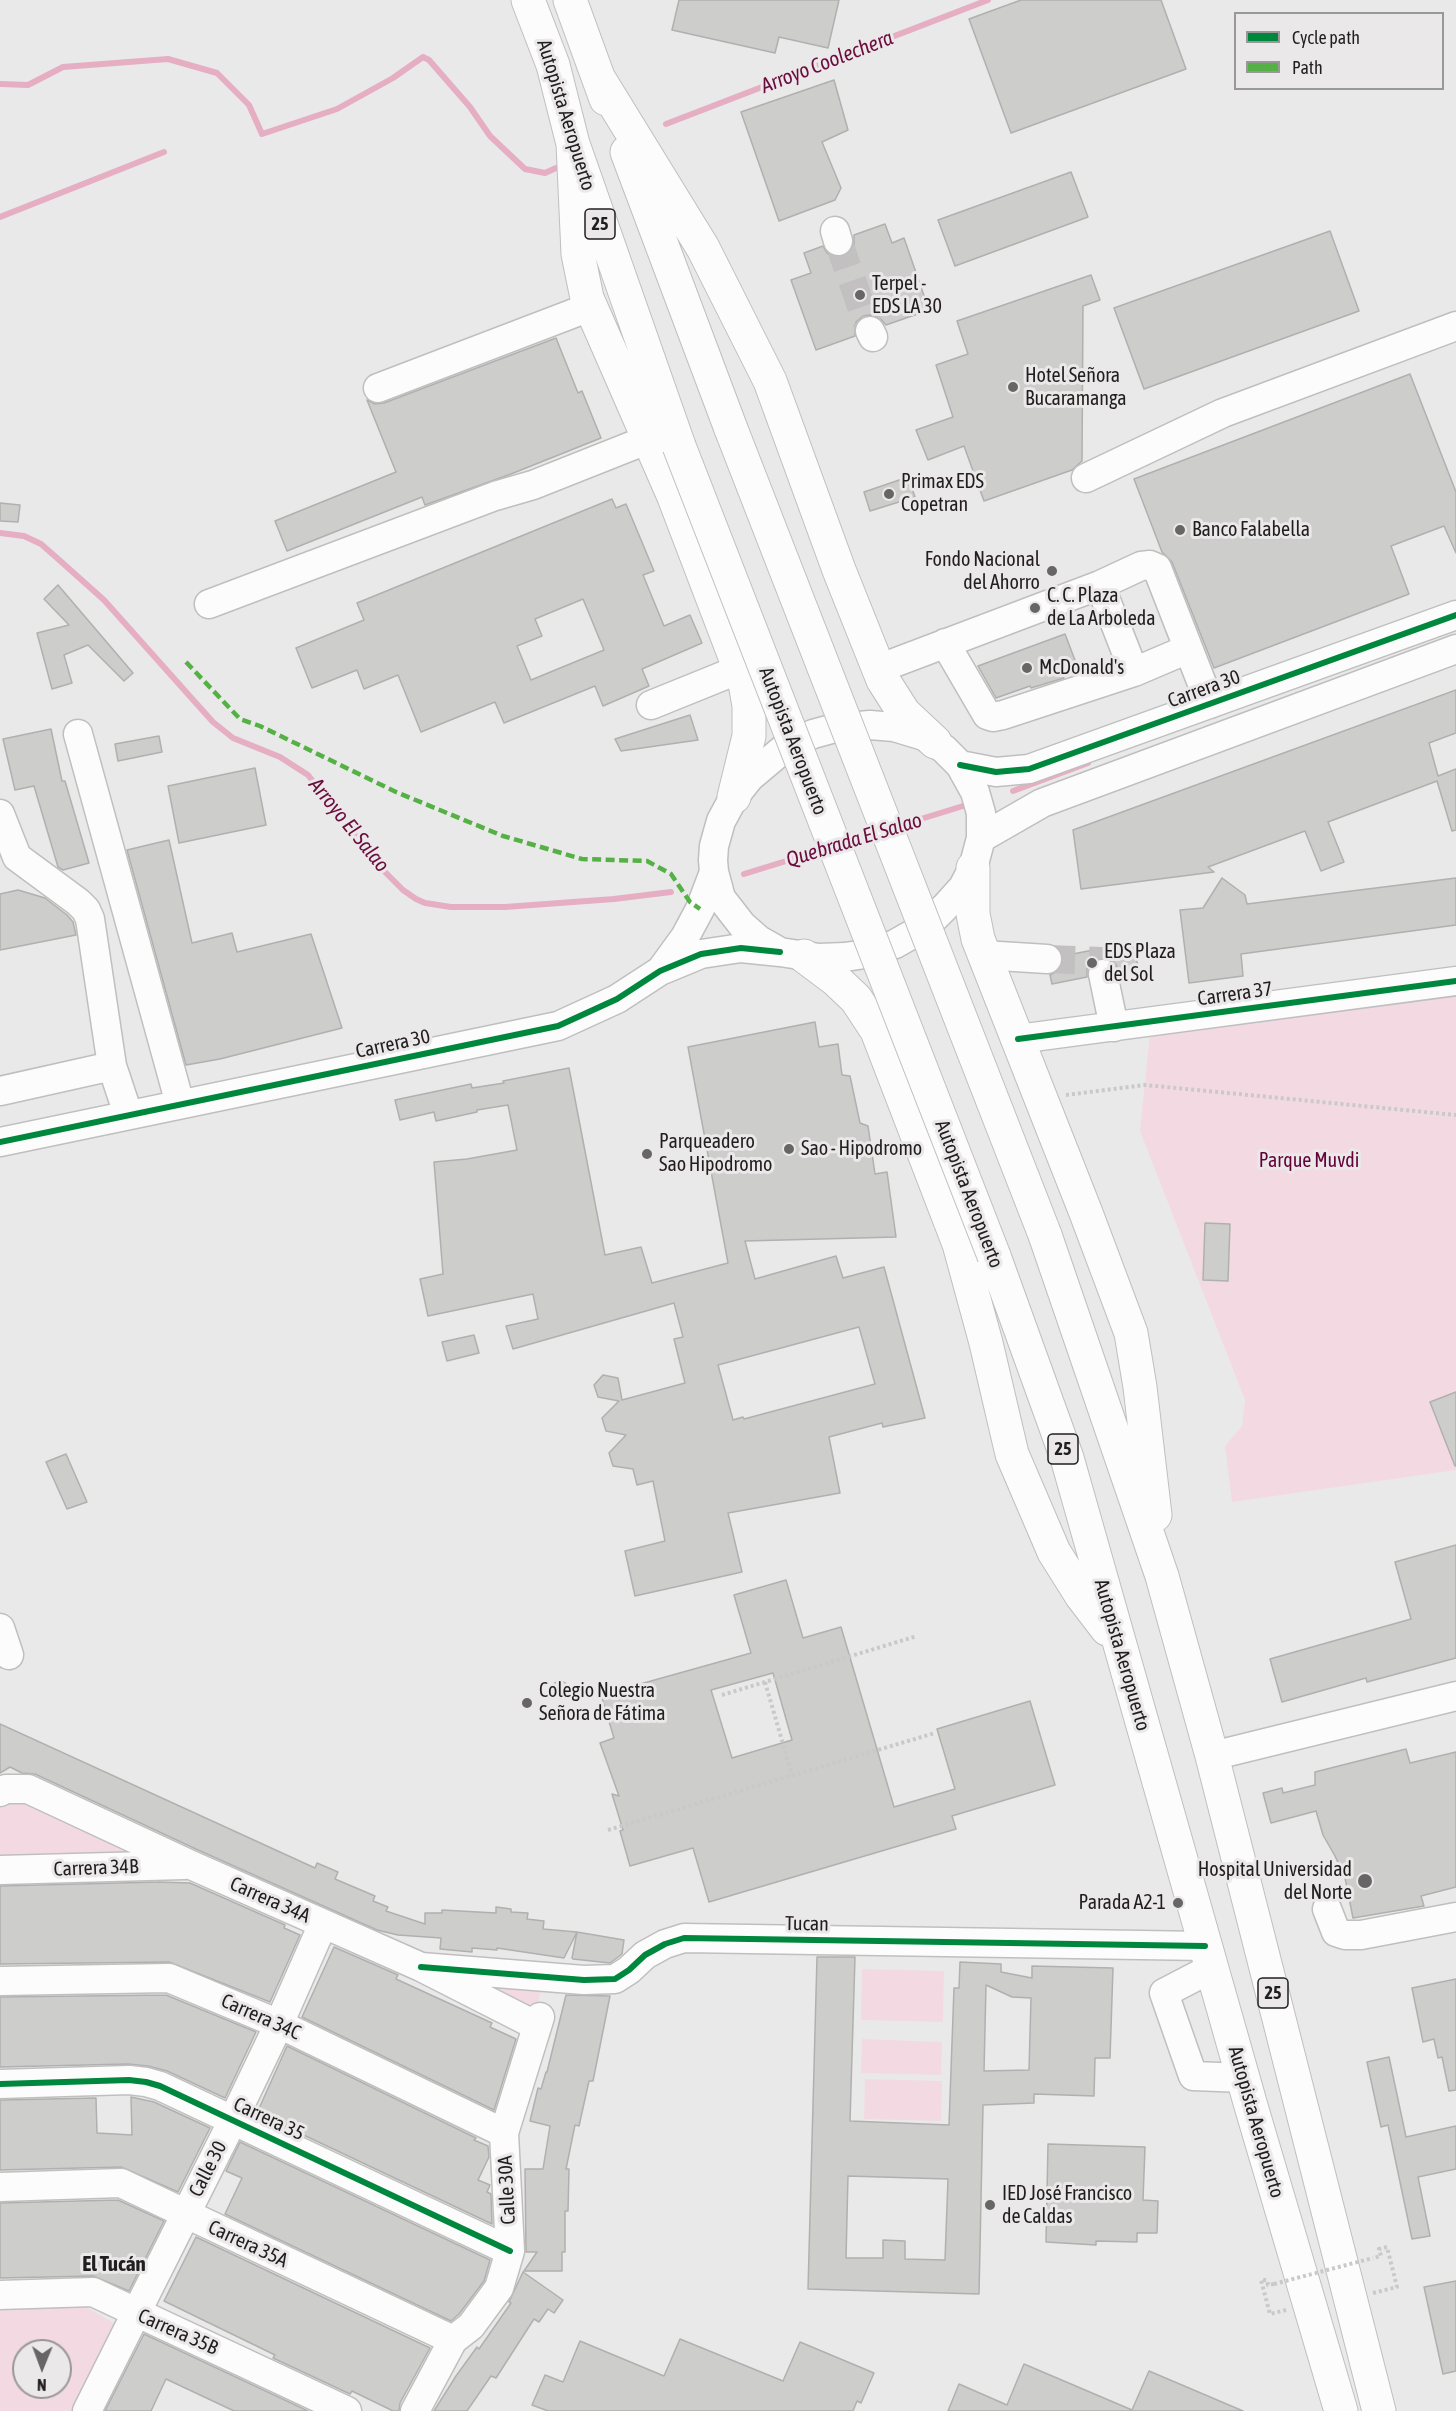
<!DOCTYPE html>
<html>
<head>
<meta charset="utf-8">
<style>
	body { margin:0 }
	#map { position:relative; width:1456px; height:2411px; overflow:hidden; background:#eae9e9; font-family:"Asap Condensed",sans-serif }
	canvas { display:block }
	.legend { position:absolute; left:1234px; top:12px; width:210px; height:78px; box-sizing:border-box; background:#ebe8e9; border:2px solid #9a9798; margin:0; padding:8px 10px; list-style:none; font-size:18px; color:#201e1f }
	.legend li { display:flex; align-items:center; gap:12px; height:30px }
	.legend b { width:30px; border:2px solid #9a9798 }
	.north { position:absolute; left:12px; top:2339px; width:60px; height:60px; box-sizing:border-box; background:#ebe8e9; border:2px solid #9a9798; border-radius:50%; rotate:181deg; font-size:16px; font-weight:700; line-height:24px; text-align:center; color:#201e1f }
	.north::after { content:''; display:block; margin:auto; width:21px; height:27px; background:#676566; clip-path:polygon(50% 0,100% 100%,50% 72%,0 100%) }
</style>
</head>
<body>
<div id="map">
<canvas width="1456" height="2411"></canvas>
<ul class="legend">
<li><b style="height:8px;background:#00873e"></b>Cycle path</li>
<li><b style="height:8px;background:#55b145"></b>Path</li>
</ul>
<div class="north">N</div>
</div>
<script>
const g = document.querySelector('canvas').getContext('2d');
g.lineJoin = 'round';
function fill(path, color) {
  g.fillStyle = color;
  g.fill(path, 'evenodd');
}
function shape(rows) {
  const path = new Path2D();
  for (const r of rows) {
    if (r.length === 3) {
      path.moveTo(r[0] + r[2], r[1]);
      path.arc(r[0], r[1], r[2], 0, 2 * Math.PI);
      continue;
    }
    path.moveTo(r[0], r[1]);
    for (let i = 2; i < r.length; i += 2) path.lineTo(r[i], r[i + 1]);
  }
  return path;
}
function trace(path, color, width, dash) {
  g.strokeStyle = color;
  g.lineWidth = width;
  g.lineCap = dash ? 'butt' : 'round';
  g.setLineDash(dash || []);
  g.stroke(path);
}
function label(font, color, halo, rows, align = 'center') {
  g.font = font + ' "Asap Condensed",sans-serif';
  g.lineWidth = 6;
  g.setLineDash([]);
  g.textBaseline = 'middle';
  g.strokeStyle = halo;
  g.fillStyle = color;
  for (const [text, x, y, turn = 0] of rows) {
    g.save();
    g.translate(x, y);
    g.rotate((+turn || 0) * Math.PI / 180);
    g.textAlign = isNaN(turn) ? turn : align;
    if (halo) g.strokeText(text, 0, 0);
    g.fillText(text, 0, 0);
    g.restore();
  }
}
const green = shape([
	[1456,996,1456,1470,1232,1502,1225,1446,1242,1426,1245,1400,1140,1131,1150,1033],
	[7,1795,153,1862,0,1866,0,1798],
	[862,1969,944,1971,943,2022,861,2020],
	[543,1980,536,2013,474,1986],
	[862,2039,942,2042,941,2075,861,2073],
	[865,2079,942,2081,941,2121,864,2119],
	[86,2307,115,2324,74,2411,0,2411,0,2310],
	[24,2351,60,2351,60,2387,24,2387]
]);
const stream = shape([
	[0,84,28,85,63,67,168,59,217,73,249,105,262,134,337,109,393,78,423,57,429,60,470,107,490,136,525,169,545,173,556,168],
	[666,124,988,0],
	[0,217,164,152],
	[0,533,24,536,41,544,57,558,104,600,195,702,213,722,233,738,280,757,308,775,386,873,403,890,416,899,425,903,451,907,505,907,614,899,671,892],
	[1013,791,1088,763],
	[895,827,963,806],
	[843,843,877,833],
	[744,874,825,849]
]);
const building = shape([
	[679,0,839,0,828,48,779,37,775,53,672,30,679,0],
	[1021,0,1161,0,1186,69,1011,133,969,19,1021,0],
	[834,80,848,130,822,142,841,188,835,200,779,221,741,112,834,80],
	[1071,172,1088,217,955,266,938,220,1071,172],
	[885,224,892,243,904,238,929,310,886,325,879,317,870,315,863,316,856,322,855,336,816,350,791,280,811,273,804,253,823,246,827,253,834,257,843,257,850,253,854,245,854,235,885,224],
	[1330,231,1359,311,1144,389,1114,308,1330,231],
	[1091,275,1100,300,1083,306,1082,461,1072,470,984,501,964,446,928,460,916,430,953,417,936,365,968,354,957,321,1091,275],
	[556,338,578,393,582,391,601,438,511,474,425,505,422,497,287,551,275,521,396,472,367,400,375,404,384,403,556,338],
	[1410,374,1456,492,1456,553,1444,526,1391,546,1409,594,1214,668,1172,562,1162,552,1134,479,1410,374],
	[908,477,915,497,870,511,864,492,908,477],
	[612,499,616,508,626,504,654,571,643,575,664,626,690,615,702,643,642,669,649,686,603,706,595,686,504,723,495,702,421,732,398,675,364,689,357,670,312,688,296,648,364,620,357,603,612,499],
	[583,599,604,650,531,680,517,646,542,636,535,619,583,599],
	[0,503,20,505,18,522,0,521,0,503],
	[58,585,133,673,124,681,88,645,64,655,72,683,52,689,37,633,69,625,44,599,58,585],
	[1065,634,1078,668,1062,674,1064,678,1031,688,1030,686,996,698,978,666,1065,634],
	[1456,690,1456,733,1429,743,1438,776,1456,769,1456,830,1452,831,1437,781,1328,822,1344,862,1321,871,1305,831,1208,867,1214,872,1081,889,1073,830,1456,690],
	[690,715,698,740,621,751,615,739,690,715],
	[51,729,62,781,65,781,89,863,63,870,58,867,34,786,15,790,3,739,51,729],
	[159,736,162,752,118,761,115,744,159,736],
	[255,768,266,825,179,843,168,786,255,768],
	[169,840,192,943,232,933,237,952,311,934,342,1028,220,1059,186,1065,127,850,169,840],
	[1222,878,1245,895,1247,904,1456,878,1456,925,1241,954,1243,976,1189,983,1180,910,1203,908,1222,878],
	[18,890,45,898,67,915,73,922,76,935,0,950,0,894,18,890],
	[1133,942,1138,967,1119,970,1115,963,1108,958,1100,958,1092,962,1087,969,1087,977,1052,984,1050,975,1060,969,1063,956,1133,942],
	[815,1022,819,1047,838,1044,842,1075,850,1076,860,1123,868,1126,875,1174,887,1172,896,1237,745,1241,755,1279,836,1256,843,1278,884,1267,925,1418,883,1427,882,1423,829,1437,840,1493,728,1513,742,1572,635,1596,625,1551,665,1541,653,1481,637,1485,633,1469,613,1466,609,1453,626,1435,606,1431,602,1418,619,1401,598,1397,594,1385,603,1375,618,1378,622,1400,685,1383,674,1339,683,1337,674,1303,513,1349,506,1326,538,1319,533,1294,428,1316,420,1279,443,1274,434,1162,467,1159,517,1150,508,1105,477,1110,477,1112,436,1121,434,1112,400,1120,395,1100,471,1084,472,1088,504,1083,503,1081,569,1068,605,1255,641,1247,652,1283,728,1263,688,1047,815,1022],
	[859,1327,875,1384,744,1419,743,1417,733,1420,718,1365,859,1327],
	[1205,1223,1230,1224,1228,1281,1203,1280,1205,1223],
	[474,1335,479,1353,447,1361,442,1342,474,1335],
	[1456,1392,1456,1466,1455,1466,1430,1402,1456,1392],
	[66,1454,87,1502,67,1509,46,1462,66,1454],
	[1456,1545,1456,1658,1367,1682,1366,1678,1282,1702,1270,1659,1411,1619,1395,1562,1456,1545],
	[786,1580,803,1638,841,1627,894,1807,955,1789,937,1729,1030,1701,1055,1785,952,1816,956,1829,709,1902,693,1848,630,1866,620,1831,623,1830,612,1794,619,1796,600,1743,614,1738,601,1695,751,1653,734,1595,786,1580],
	[773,1673,792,1740,732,1758,711,1690,773,1673],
	[560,1689,8],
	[0,1724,315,1868,317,1863,338,1872,335,1879,375,1896,373,1901,388,1907,386,1911,425,1924,425,1913,442,1913,442,1910,496,1913,496,1907,511,1909,511,1912,528,1913,527,1919,544,1921,543,1929,577,1932,564,1958,497,1948,497,1950,472,1948,472,1952,440,1949,441,1938,398,1935,377,1930,198,1850,35,1774,22,1773,10,1767,0,1773,0,1724],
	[1406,1749,1410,1763,1456,1752,1456,1887,1421,1896,1424,1906,1353,1918,1345,1878,1335,1856,1323,1835,1316,1811,1271,1823,1263,1793,1282,1788,1283,1793,1315,1785,1315,1772,1406,1749],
	[158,1882,190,1883,285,1925,284,1928,300,1935,270,2002,169,1962,0,1964,0,1886,158,1882],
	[577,1932,624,1940,622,1954,610,1963,573,1959,572,1958,577,1932],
	[334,1947,398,1975,396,1979,492,2023,490,2027,516,2039,494,2110,302,2017,334,1947],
	[817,1957,855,1957,850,2121,949,2125,954,1988,959,1988,960,1962,1001,1964,1001,1972,1032,1978,1032,1966,1113,1968,1110,2058,1095,2058,1094,2096,1034,2094,1034,2103,983,2105,979,2294,808,2289,817,1957],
	[986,1985,1012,1997,1031,1998,1029,2070,984,2071,986,1985],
	[848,2176,948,2179,945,2260,905,2259,905,2241,883,2240,883,2258,846,2258,848,2176],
	[1456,1979,1456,2090,1449,2091,1442,2057,1438,2058,1434,2039,1423,2042,1412,1988,1456,1979],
	[166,1995,256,2032,225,2098,167,2071,148,2066,128,2064,0,2067,0,1997,166,1995],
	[566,1995,610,1996,593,2081,589,2081,579,2126,575,2125,566,2169,569,2169,568,2211,565,2211,565,2252,562,2252,562,2271,524,2271,537,2252,526,2252,525,2169,543,2169,550,2126,530,2121,538,2088,541,2089,546,2072,547,2072,566,1995],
	[287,2046,476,2138,474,2140,488,2146,489,2157,478,2180,490,2185,487,2192,491,2194,492,2224,257,2113,287,2046],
	[1389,2057,1406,2137,1456,2126,1456,2169,1418,2177,1430,2236,1412,2239,1388,2125,1381,2127,1367,2062,1389,2057],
	[131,2097,154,2102,210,2128,178,2192,121,2167,0,2170,0,2100,96,2098,97,2133,132,2135,131,2097],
	[240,2142,490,2260,484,2281,459,2314,451,2321,225,2214,242,2178,226,2171,240,2142],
	[1048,2144,1145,2147,1143,2200,1158,2201,1157,2233,1137,2233,1137,2242,1096,2241,1096,2245,1046,2242,1048,2144],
	[118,2200,164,2221,129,2291,93,2276,0,2278,0,2203,118,2200],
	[196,2237,430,2348,400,2403,399,2411,393,2411,352,2391,350,2394,273,2358,275,2355,164,2301,196,2237],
	[523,2272,563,2300,554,2313,548,2309,539,2322,534,2319,496,2378,491,2376,467,2411,434,2411,456,2376,477,2347,479,2349,511,2303,509,2302,523,2272],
	[1456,2281,1456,2371,1443,2374,1424,2287,1456,2281],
	[144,2334,308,2411,234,2411,166,2379,151,2411,105,2411,144,2334],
	[680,2339,783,2381,800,2342,874,2373,861,2403,857,2401,853,2411,548,2411,532,2405,545,2375,563,2382,580,2341,664,2376,680,2339],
	[1024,2364,1132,2410,1149,2371,1243,2411,948,2411,959,2384,1007,2405,1024,2364]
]);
const minorTunnel = shape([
	[838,241,870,331],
	[1047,959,1101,961,1103,974]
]);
const path = shape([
	[1066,1095,1145,1085,1456,1115],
	[765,1682,792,1775],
	[722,1695,917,1636],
	[608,1830,935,1733],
	[1274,2284,1268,2285,1267,2280,1261,2280,1270,2314,1286,2310],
	[1373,2293,1397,2287,1387,2247,1379,2249,1381,2256,1373,2258]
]);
const minor = shape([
	[835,231,838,241],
	[870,331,873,337],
	[378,388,590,307],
	[1086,478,1223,413,1456,326],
	[1100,585,1134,672],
	[209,604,495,496,533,485,649,439],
	[945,643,987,715,993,717,1003,715,1134,672,1188,649],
	[878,669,1100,585,1141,566,1150,565,1157,568,1210,704],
	[651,705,740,669],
	[870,725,894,727,924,736,944,749,960,765,975,792,981,813,981,838,973,868,963,887,945,907,925,927,895,944,872,953,845,957,819,958,780,952,759,940,742,925,721,898,714,872,713,860,714,846,721,821,734,797,750,777,787,746,813,734,835,728,870,725],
	[78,734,180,1104],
	[960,765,996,772,1029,769,1456,615],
	[0,814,17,857,78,902,86,910,90,919,112,1066,128,1114],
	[981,838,1042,803,1456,649],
	[983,955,1047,959],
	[661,970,685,937,700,909,714,872],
	[1103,974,1114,1027],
	[1018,1039,1456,981],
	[0,1091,112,1066],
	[0,1142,558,1026,617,999,660,971,701,954,741,948,780,952],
	[0,1628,9,1655],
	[1212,1756,1456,1696],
	[0,1792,6,1789,28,1789,191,1865,421,1967,537,2026],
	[0,1870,184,1865],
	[1327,1909,1336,1932,1345,1935,1361,1935,1456,1917],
	[421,1967,584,1980,615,1979,629,1970,645,1955,665,1944,684,1938,1205,1946],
	[1212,1968,1164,1993,1193,2076,1244,2078],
	[0,1981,169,1978,279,2024,504,2133],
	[0,2084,129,2080,146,2082,160,2086,510,2251],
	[0,2187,121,2183,453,2340],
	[0,2295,93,2292,347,2411],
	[87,2411,233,2120,279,2024,323,1924],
	[415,2411,453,2340,471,2326,499,2288,510,2251,504,2133,540,2017]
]);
const highway = shape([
	[528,0,553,65,573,144,679,446],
	[570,0,606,99],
	[599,79,703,248,770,381,839,570,883,680,904,713,935,742],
	[573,144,578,254,587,298,674,497,745,683,749,706,749,736,734,797],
	[627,152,731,429],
	[973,868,973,914,978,939,1086,1213,1131,1333,1140,1387,1155,1515],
	[804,956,836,980,856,999,877,1031,959,1244,986,1343,1012,1454,1054,1552,1081,1595,1107,1629],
	[1045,1235,1162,1576,1212,1756,1379,2411],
	[994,1256,1067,1458,1251,2106,1341,2411]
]);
const pathBridge = shape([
	[1274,2284,1373,2258]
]);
const highwayBridge = shape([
	[731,429,1045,1235],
	[679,446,994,1256]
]);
const quiet = shape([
	[186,662,240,719,260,726,396,792,503,836,582,859,647,861,671,874,690,902,700,909]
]);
const cycleway = shape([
	[960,765,996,772,1029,769,1456,615],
	[1018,1039,1456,981],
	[0,1142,558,1026,617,999,660,971,701,954,741,948,780,952],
	[421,1967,584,1980,615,1979,629,1970,645,1955,665,1944,684,1938,1205,1946],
	[0,2084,129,2080,146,2082,160,2086,510,2251]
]);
const markers = [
	[860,295,6,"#676566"],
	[1013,387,6,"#676566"],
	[889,494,6,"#676566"],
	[1180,530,6,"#676566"],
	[1052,571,6,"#676566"],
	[1035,608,6,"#676566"],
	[1027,668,6,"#676566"],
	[1092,963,6,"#676566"],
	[789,1149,6,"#676566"],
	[647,1154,6,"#676566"],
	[527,1703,6,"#676566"],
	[1365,1881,8,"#676566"],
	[1178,1903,6,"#676566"],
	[990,2205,6,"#676566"]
];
const shields = [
	[600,224,30],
	[1063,1449,30],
	[1273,1993,30]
];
const shieldNames = [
	["25",600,224],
	["25",1063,1449],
	["25",1273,1993]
];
const streetNames = [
	["Autopista Aeropuerto",566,115,73],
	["Carrera 30",1204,689,-20],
	["Autopista Aeropuerto",793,741,69],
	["Carrera 37",1235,994,-8],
	["Carrera 30",393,1044,-12],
	["Autopista Aeropuerto",969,1194,69],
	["Autopista Aeropuerto",1122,1655,74],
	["Carrera 34B",96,1868,-2],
	["Carrera 34A",270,1900,24],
	["Tucan",807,1924,1],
	["Carrera 34C",261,2017,24],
	["Carrera 35",269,2119,25],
	["Autopista Aeropuerto",1256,2122,74],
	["Calle 30",208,2169,-63],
	["Calle 30A",507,2190,-93],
	["Carrera 35A",248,2244,25],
	["Carrera 35B",178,2332,24]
];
const poiNames = [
	["Terpel -",872,284],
	["EDS LA 30",872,307],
	["Hotel Señora",1025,376],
	["Bucaramanga",1025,399],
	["Primax EDS",901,482],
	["Copetran",901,505],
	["Banco Falabella",1192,530],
	["Fondo Nacional",1040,560,"right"],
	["del Ahorro",1040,583,"right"],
	["C. C. Plaza",1047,596],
	["de La Arboleda",1047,619],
	["McDonald's",1039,668],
	["EDS Plaza",1104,952],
	["del Sol",1104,975],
	["Parqueadero",659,1142],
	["Sao Hipodromo",659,1165],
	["Sao - Hipodromo",801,1149],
	["Colegio Nuestra",539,1691],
	["Señora de Fátima",539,1714],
	["Hospital Universidad",1352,1870,"right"],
	["del Norte",1352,1893,"right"],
	["Parada A2-1",1166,1903,"right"],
	["IED José Francisco",1002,2194],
	["de Caldas",1002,2217]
];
const parkNames = [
	["Parque Muvdi",1309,1161]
];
const waterNames = [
	["Arroyo Coolechera",827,62,-21],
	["Arroyo El Salao",349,825,51],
	["Quebrada El Salao",854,840,-17]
];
const neighbourhoodNames = [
	["El Tucán",114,2264]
];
fill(green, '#f3dae2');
trace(stream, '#e5aec2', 6);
fill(building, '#cdcdcc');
trace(building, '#b0b0af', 1.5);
trace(minorTunnel, '#c2c0c1', 28, [28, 14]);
trace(minor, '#c0bfbf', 31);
trace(highway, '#c0bfbf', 35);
trace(path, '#cac9c9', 4, [3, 3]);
trace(minor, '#fcfcfc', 28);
trace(highway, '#fcfcfc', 33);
trace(highwayBridge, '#c0bfbf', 35, []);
trace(pathBridge, '#cac9c9', 4, [3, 3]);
trace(highwayBridge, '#fcfcfc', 33);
trace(quiet, '#55b145', 4.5, [9, 4.5]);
trace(cycleway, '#00873e', 6);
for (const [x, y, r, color] of markers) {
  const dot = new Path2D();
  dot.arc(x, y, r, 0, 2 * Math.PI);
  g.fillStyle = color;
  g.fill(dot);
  trace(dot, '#ebe8e9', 2);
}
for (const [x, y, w] of shields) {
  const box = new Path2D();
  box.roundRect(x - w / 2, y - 15, w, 30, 4.5);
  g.fillStyle = '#ebe8e9';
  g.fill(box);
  trace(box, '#201e1f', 1.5);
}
label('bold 18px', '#201e1f', null, shieldNames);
label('20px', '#201e1f', '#ebe8e9', streetNames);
label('20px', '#201e1f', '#ebe8e9', poiNames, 'left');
label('20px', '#650339', '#ebe8e9', parkNames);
label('italic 21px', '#6b0d3e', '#ebe8e9', waterNames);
label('bold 21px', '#201e1f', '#ebe8e9', neighbourhoodNames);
</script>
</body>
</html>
